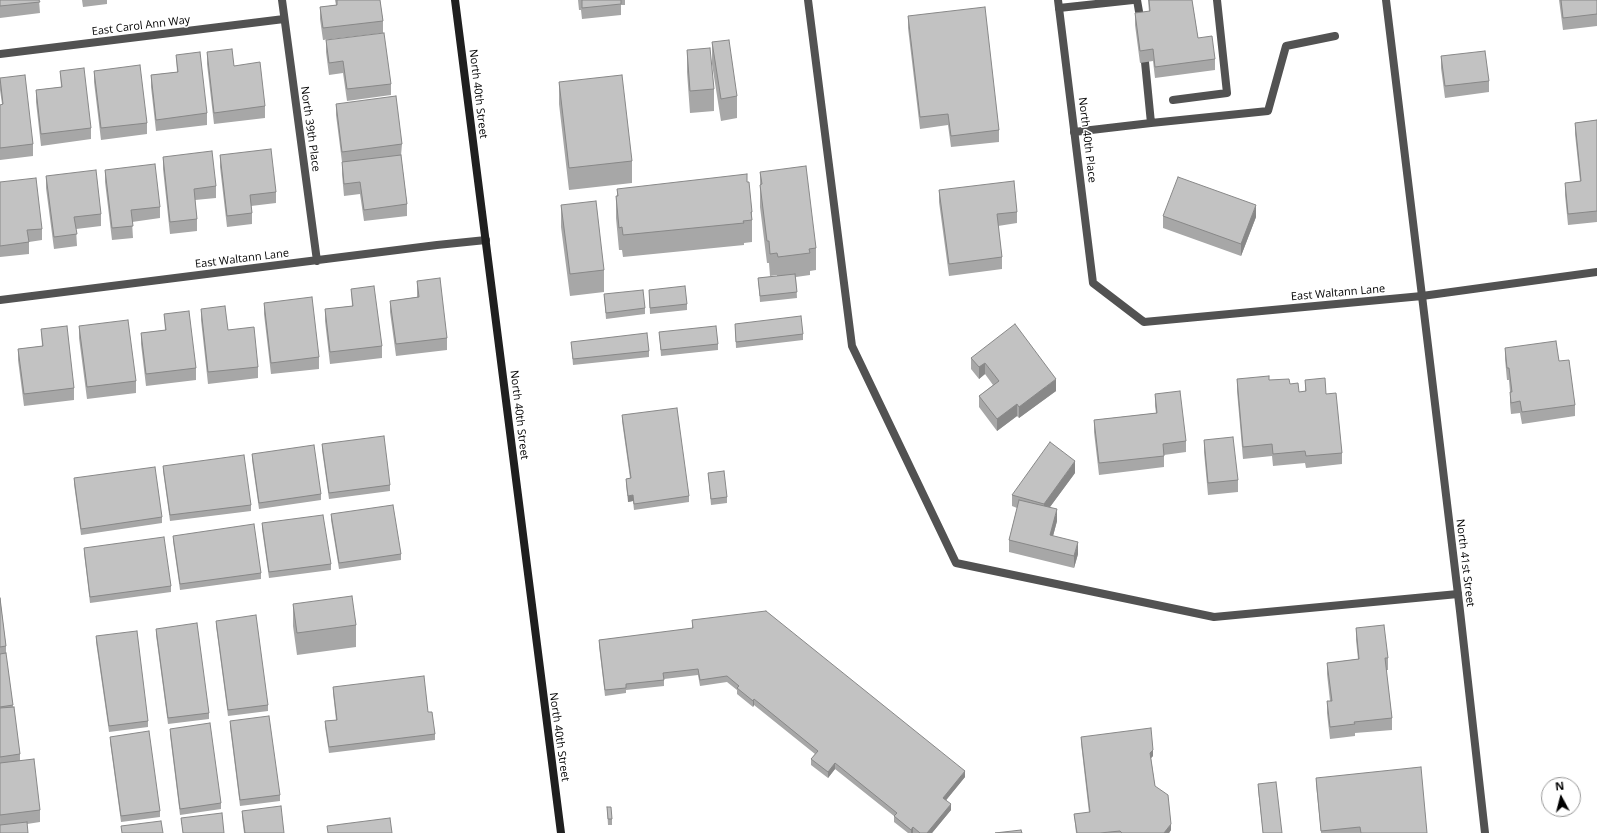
<!DOCTYPE html>
<html>
<head>
<meta charset="utf-8">
<style>
	body { margin:0 }
	#map { position:relative; width:1597px; height:833px; overflow:hidden; background:#fff; font-family:"Open Sans",sans-serif }
	canvas { display:block }
	.north { position:absolute; left:1541px; top:777px; width:40px; height:40px; box-sizing:border-box; background:#fff; border:1px solid #999; border-radius:50%; rotate:353deg; font-size:11px; font-weight:700; line-height:16px; text-align:center; color:#000 }
	.north::after { content:''; display:block; margin:auto; width:14px; height:18px; background:#000; clip-path:polygon(50% 0,100% 100%,50% 72%,0 100%) }
</style>
</head>
<body>
<div id="map">
<canvas width="1597" height="833"></canvas>
<div class="north">N</div>
</div>
<script>
const g = document.querySelector('canvas').getContext('2d');
g.lineJoin = 'round';
function shape(rows) {
  const path = new Path2D();
  for (const r of rows) {
    path.moveTo(r[0], r[1]);
    for (let i = 2; i < r.length; i += 2) path.lineTo(r[i], r[i + 1]);
  }
  return path;
}
function trace(path, color, width, dash) {
  g.strokeStyle = color;
  g.lineWidth = width;
  g.lineCap = dash ? 'butt' : 'round';
  g.setLineDash(dash || []);
  g.stroke(path);
}
function fill(path, color) {
  g.fillStyle = color;
  g.fill(path, 'evenodd');
}
function label(font, color, halo, rows, align = 'center') {
  g.font = font + ' "Open Sans",sans-serif';
  g.lineWidth = 3;
  g.setLineDash([]);
  g.textBaseline = 'middle';
  g.strokeStyle = halo;
  g.fillStyle = color;
  for (const [text, x, y, turn = 0] of rows) {
    g.save();
    g.translate(x, y);
    g.rotate((+turn || 0) * Math.PI / 180);
    g.textAlign = isNaN(turn) ? turn : align;
    if (halo) g.strokeText(text, 0, 0);
    g.fillText(text, 0, 0);
    g.restore();
  }
}
const lane = shape([
	[808,0,852,346,956,563,1214,617,1458,594],
	[1137,0,1141,23],
	[1386,0,1422,296],
	[1059,8,1133,0],
	[1173,100,1227,93,1217,0],
	[1151,123,1268,111,1286,46,1335,36],
	[1074,132,1151,123,1145,62]
]);
const street = shape([
	[282,0,317,261],
	[1058,0,1093,283,1144,322,1422,296,1597,272],
	[0,54,284,19],
	[1422,296,1460,611,1485,833],
	[0,300,437,245,486,240]
]);
const secondary = shape([
	[455,0,561,833]
]);
const wall = shape([
	[0,0,39,0,40,13,0,18],
	[82,0,107,0,107,4,83,7],
	[335,0,380,0,383,21,383,33,323,40,320,19,320,7,336,5],
	[578,0,625,0,625,5,621,5,621,15,582,19,581,10,579,10],
	[1148,0,1192,0,1198,38,1215,59,1215,70,1155,78,1153,61,1140,63,1135,25,1135,13,1149,12],
	[1559,0,1597,0,1597,26,1563,30],
	[908,16,999,130,999,142,951,147,948,125,920,129,908,28],
	[326,40,391,84,391,95,347,101,343,73,329,75,326,52],
	[712,42,737,96,737,118,721,121,712,64],
	[687,50,714,89,714,111,690,113,687,72],
	[207,52,234,66,265,106,265,118,214,124,207,64],
	[176,55,207,113,207,125,156,131,151,87,151,75,177,72],
	[1441,56,1489,81,1489,92,1445,98,1441,68],
	[60,71,91,128,91,139,41,146,36,102,36,90,61,87],
	[94,71,147,123,147,134,101,140,94,82],
	[0,78,33,144,33,156,0,160,0,105,2,104,0,90],
	[559,82,632,161,632,183,569,190,559,104],
	[336,104,402,144,401,156,407,204,407,216,364,221,360,194,344,196,342,174,342,162,336,115],
	[1597,120,1597,222,1568,225,1565,195,1565,183,1580,181,1575,134,1575,123],
	[220,155,276,192,276,203,251,206,252,213,252,224,227,227,220,167],
	[163,157,216,186,216,198,195,200,197,219,197,231,170,234,163,169],
	[105,170,160,207,160,218,132,222,133,238,112,240,105,182],
	[760,172,816,248,816,270,810,271,810,275,796,277,797,298,760,302,758,278,777,276,777,275,770,276,769,263,767,263,760,207],
	[46,176,101,214,101,226,76,229,77,246,54,249,46,188],
	[0,182,42,229,42,240,29,242,29,254,0,257],
	[617,189,752,212,752,242,744,243,744,245,623,257,622,250,619,250,616,218,616,196,617,196],
	[939,190,1017,212,1017,223,998,226,1002,257,1002,269,949,276,939,202],
	[561,205,604,270,604,292,570,296,561,227],
	[1163,216,1256,217,1241,256,1163,228],
	[417,281,447,338,447,350,396,356,390,312,390,301,417,297],
	[351,289,382,346,382,358,330,364,325,321,325,309,352,306],
	[649,290,687,304,687,310,650,314],
	[604,294,645,308,645,314,606,319],
	[264,303,319,357,319,369,271,374,264,314],
	[201,309,228,330,258,367,258,378,208,384,201,320],
	[164,314,196,368,196,380,146,386,141,344,141,333,165,330],
	[735,324,803,334,803,340,736,348],
	[79,326,136,381,136,393,87,399,79,338],
	[41,329,74,388,74,400,24,406,18,360,18,349,42,346],
	[659,332,718,344,718,350,661,356],
	[571,342,649,351,649,357,573,365],
	[1505,348,1559,361,1575,405,1575,416,1522,424,1520,413,1511,414,1510,404,1510,392,1509,380,1507,380,1505,359],
	[971,358,1056,391,1019,418,1017,416,997,431,979,407,979,396,993,385,985,374,979,379,971,369],
	[1237,379,1269,380,1290,384,1299,392,1305,391,1305,380,1326,394,1342,453,1342,464,1306,468,1305,463,1273,466,1272,456,1243,459,1237,391],
	[1155,394,1186,441,1186,452,1164,455,1164,467,1099,475,1094,432,1094,420,1156,413,1155,406],
	[622,415,689,496,689,502,634,510,633,501,628,502,626,485,626,479,630,478,622,421],
	[1204,440,1238,480,1238,492,1208,495,1204,452],
	[322,444,390,485,390,491,329,499,322,450],
	[252,454,321,494,321,500,259,509,252,460],
	[163,466,251,505,251,511,170,521,163,471],
	[708,473,727,497,727,503,711,505],
	[1075,473,1050,507,1057,521,1053,536,1078,554,1074,568,1009,552,1009,540,1017,508,1012,506,1012,495],
	[74,478,162,517,162,523,81,535,74,484],
	[331,514,401,554,401,560,339,569,331,520],
	[262,523,331,564,331,570,269,578,262,529],
	[173,536,261,573,261,579,180,590,173,541],
	[84,548,171,586,171,592,90,603,84,553],
	[0,598,6,646,6,656,13,707,20,754,20,760,40,810,40,822,27,824,0,833],
	[293,604,356,625,356,647,297,655,293,626],
	[692,620,965,777,946,800,951,810,932,833,908,833,894,822,894,816,835,769,828,778,811,765,811,759,815,754,754,705,753,707,737,694,737,690,727,682,700,686,698,675,664,679,664,686,626,690,626,693,605,696,599,646,599,640,692,629],
	[216,621,268,705,268,711,228,716,216,626],
	[1356,628,1388,658,1388,670,1386,670,1392,718,1392,730,1355,733,1355,736,1330,739,1327,713,1327,701,1330,701,1327,674,1327,663,1358,659,1356,640],
	[156,629,209,713,209,719,168,724,156,635],
	[96,636,148,721,148,727,109,732,96,642],
	[333,687,428,712,435,734,435,740,329,753,325,727,325,721,336,720,333,693],
	[230,721,280,795,280,801,240,806,230,727],
	[170,729,221,803,221,809,180,815,170,735],
	[110,737,160,811,160,817,121,822,110,742],
	[1081,737,1153,756,1151,758,1155,786,1171,830,1169,833,1076,833,1074,814,1089,813,1081,743],
	[1316,778,1427,833,1321,833,1316,784],
	[1258,784,1282,833,1263,833,1258,790],
	[607,807,612,819,612,825,608,825],
	[242,811,284,833,244,833,242,817],
	[181,818,224,833,183,833]
]);
const shadedWall = shape([
	[1256,205,1256,217,1241,256,1241,244],
	[985,363,985,374,979,379,979,367],
	[1056,379,1056,391,1019,418,1019,407],
	[1017,404,1017,416,997,431,997,419],
	[1075,461,1075,473,1044,515,1044,504],
	[633,495,633,501,628,502,628,496],
	[1057,509,1057,521,1050,547,1050,535],
	[1078,542,1078,554,1074,568,1074,556],
	[754,699,754,705,753,707,753,701],
	[1153,750,1153,756,1150,759,1150,753],
	[835,763,835,769,828,778,828,772],
	[965,771,965,777,943,804,943,798],
	[951,804,951,810,932,833,927,833],
	[1171,824,1171,830,1169,833,1164,833],
	[913,827,913,833,911,833,911,830]
]);
const building = shape([
	[0,0,39,0,40,2,0,6,0,0],
	[337,0,380,0,383,21,323,28,320,7,337,5,337,0],
	[582,0,621,0,621,4,582,8,582,0],
	[1149,0,1192,0,1198,38,1212,36,1215,59,1155,67,1153,49,1140,51,1135,13,1150,11,1149,0],
	[1561,0,1597,0,1597,14,1563,18,1561,0],
	[985,7,999,130,951,136,948,114,920,117,908,16,985,7],
	[384,33,391,84,347,89,343,61,329,63,326,40,384,33],
	[729,40,737,96,721,99,712,42,729,40],
	[710,48,714,89,690,91,687,50,710,48],
	[232,49,234,66,260,62,265,106,214,113,207,52,232,49],
	[1485,51,1489,81,1445,86,1441,56,1485,51],
	[200,52,207,113,156,120,151,75,178,72,176,55,200,52],
	[140,65,147,123,101,128,94,71,140,65],
	[84,68,91,128,41,134,36,90,62,87,60,71,84,68],
	[25,75,33,144,0,148,0,105,3,104,0,78,25,75],
	[622,75,632,161,569,168,559,82,622,75],
	[396,96,402,144,342,152,336,104,396,96],
	[1597,120,1597,211,1568,214,1565,183,1581,181,1575,123,1597,120],
	[271,149,276,192,250,195,252,213,227,216,220,155,271,149],
	[212,151,216,186,194,189,197,219,170,222,163,157,212,151],
	[401,155,407,204,364,210,360,182,344,184,342,162,401,155],
	[155,164,160,207,131,210,133,226,112,228,105,170,155,164],
	[806,166,816,248,809,249,810,253,778,257,777,253,770,254,769,241,767,241,760,185,762,184,760,172,806,166],
	[96,170,101,214,74,217,77,234,54,237,46,176,96,170],
	[747,174,747,182,749,182,752,212,751,212,752,220,743,221,744,223,623,235,622,227,619,228,616,196,618,196,617,189,747,174],
	[1178,177,1256,205,1241,244,1163,216,1178,177],
	[36,178,42,229,27,230,29,242,0,246,0,182,36,178],
	[1014,181,1017,212,997,214,1002,257,949,264,939,190,1014,181],
	[596,201,604,270,570,274,561,205,596,201],
	[795,274,797,292,760,296,758,278,795,274],
	[440,278,447,338,396,344,390,301,419,297,417,281,440,278],
	[374,286,382,346,330,352,325,309,353,306,351,289,374,286],
	[685,286,687,304,650,308,649,290,685,286],
	[643,290,645,308,606,313,604,294,643,290],
	[312,297,319,357,271,363,264,303,312,297],
	[225,306,228,330,254,327,258,367,208,372,201,309,225,306],
	[189,311,196,368,146,374,141,333,166,330,164,314,189,311],
	[801,316,803,334,736,342,735,324,801,316],
	[128,320,136,381,87,387,79,326,128,320],
	[1015,324,1056,379,1019,407,1017,404,997,419,979,396,999,381,985,363,979,367,971,358,1015,324],
	[67,326,74,388,24,394,18,349,43,346,41,329,67,326],
	[716,326,718,344,661,350,659,332,716,326],
	[647,333,649,351,573,359,571,342,647,333],
	[1556,341,1559,361,1569,360,1575,405,1522,412,1520,401,1511,403,1510,392,1512,392,1509,368,1507,368,1505,348,1556,341],
	[1269,376,1269,380,1289,379,1290,384,1298,383,1299,392,1306,391,1305,380,1325,378,1326,394,1336,393,1342,453,1306,456,1305,451,1273,454,1272,444,1243,447,1237,379,1269,376],
	[1180,391,1186,441,1163,444,1164,456,1099,463,1094,420,1157,413,1155,394,1180,391],
	[677,408,689,496,634,504,633,495,628,496,626,479,631,478,622,415,677,408],
	[384,436,390,485,329,493,322,444,384,436],
	[1233,437,1238,480,1208,483,1204,440,1233,437],
	[1050,442,1075,461,1044,504,1012,495,1050,442],
	[314,445,321,494,259,503,252,454,314,445],
	[244,455,251,505,170,515,163,466,244,455],
	[155,467,162,517,81,529,74,478,155,467],
	[724,471,727,497,711,499,708,473,724,471],
	[1019,500,1057,509,1050,535,1078,542,1074,556,1009,540,1019,500],
	[393,505,401,554,339,563,331,514,393,505],
	[323,515,331,564,269,572,262,523,323,515],
	[254,524,261,573,180,584,173,536,254,524],
	[164,537,171,586,90,597,84,548,164,537],
	[352,596,356,625,297,633,293,604,352,596],
	[0,598,6,646,0,647,0,598],
	[766,611,965,771,943,798,951,804,927,833,920,833,913,827,911,830,894,816,897,813,835,763,828,772,811,759,818,751,754,699,753,701,737,688,739,686,727,676,700,680,698,669,663,673,664,680,626,684,626,688,605,690,599,640,693,628,692,620,766,611],
	[256,615,268,705,228,710,216,621,256,615],
	[197,623,209,713,168,718,156,629,197,623],
	[1384,625,1388,658,1385,658,1392,718,1354,722,1355,724,1330,727,1327,701,1332,701,1327,663,1359,659,1356,628,1384,625],
	[137,631,148,721,109,726,96,636,137,631],
	[6,653,13,705,0,707,0,654,6,653],
	[424,676,428,712,432,712,435,734,329,747,325,721,337,720,333,687,424,676],
	[14,707,20,754,0,757,0,708,14,707],
	[269,716,280,795,240,800,230,721,269,716],
	[210,723,221,803,180,809,170,729,210,723],
	[1151,728,1153,750,1150,753,1155,786,1168,795,1171,824,1164,833,1122,833,1120,831,1100,833,1077,833,1074,814,1090,812,1081,737,1151,728],
	[149,731,160,811,121,816,110,737,149,731],
	[34,759,40,810,0,815,0,763,34,759],
	[1421,767,1427,833,1361,833,1360,827,1321,831,1316,778,1421,767],
	[1276,782,1282,833,1263,833,1258,784,1276,782],
	[281,806,284,833,245,833,242,811,281,806],
	[607,807,611,807,612,819,608,819,607,807],
	[222,813,224,833,183,833,181,818,222,813],
	[390,818,392,833,328,833,327,826,390,818],
	[161,821,163,833,122,833,121,826,161,821],
	[27,822,28,833,0,833,0,825,27,822],
	[1021,830,1022,833,995,833,1021,830]
]);
const streetNames = [
	["East Carol Ann Way",141,26,-7],
	["North 40th Street",478,94,83],
	["North 39th Place",310,129,82],
	["North 40th Place",1087,140,83],
	["East Waltann Lane",242,259,-7],
	["East Waltann Lane",1338,293,-5],
	["North 40th Street",519,415,83],
	["North 41st Street",1465,563,83],
	["North 40th Street",559,737,82]
];
trace(lane, '#525252', 8);
trace(street, '#525252', 8);
trace(secondary, '#1f1f1f', 8);
fill(wall, '#a7a7a7');
fill(shadedWall, '#888');
fill(building, '#c2c2c2');
trace(building, '#888', 1);
label('11px', '#000', '#fff', streetNames);
</script>
</body>
</html>
